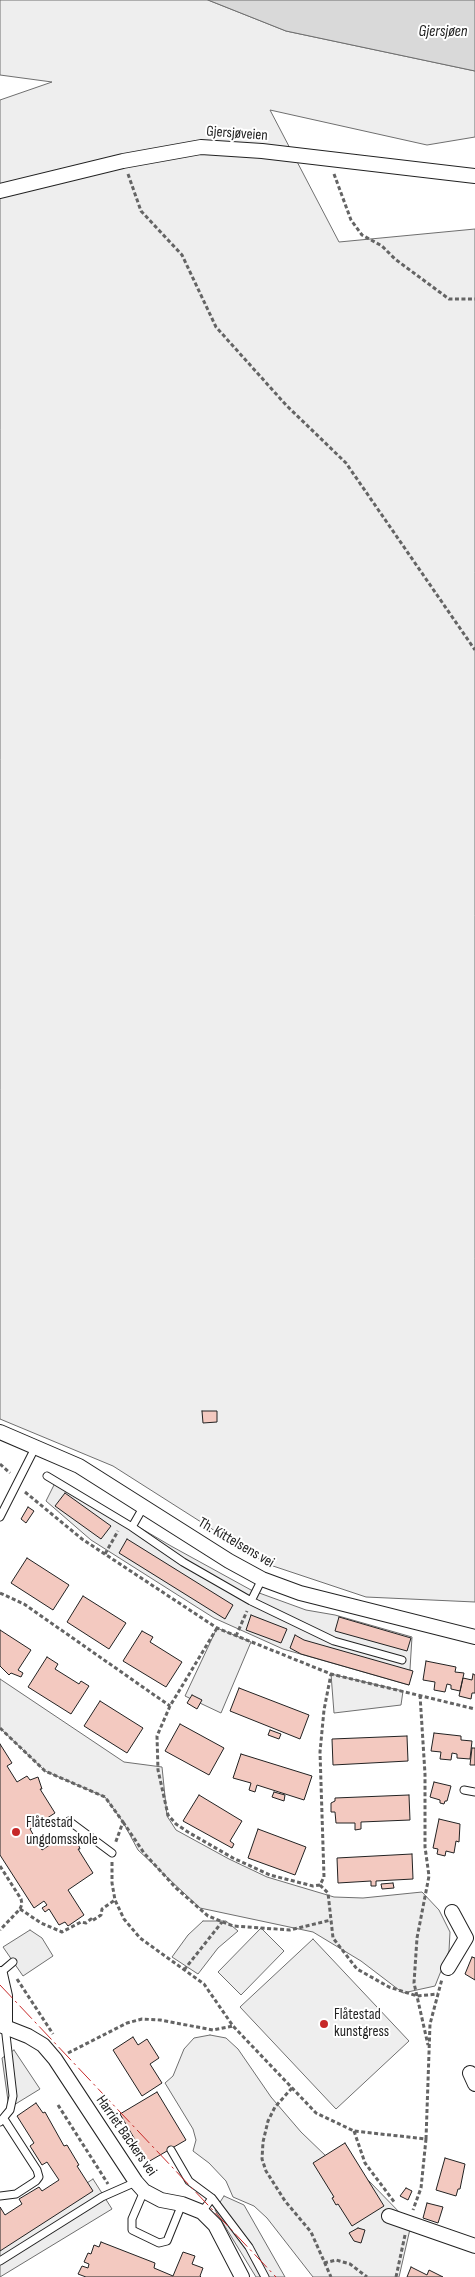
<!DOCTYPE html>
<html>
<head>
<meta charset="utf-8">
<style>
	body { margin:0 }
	canvas { display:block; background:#fff }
</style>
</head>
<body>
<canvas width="475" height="2277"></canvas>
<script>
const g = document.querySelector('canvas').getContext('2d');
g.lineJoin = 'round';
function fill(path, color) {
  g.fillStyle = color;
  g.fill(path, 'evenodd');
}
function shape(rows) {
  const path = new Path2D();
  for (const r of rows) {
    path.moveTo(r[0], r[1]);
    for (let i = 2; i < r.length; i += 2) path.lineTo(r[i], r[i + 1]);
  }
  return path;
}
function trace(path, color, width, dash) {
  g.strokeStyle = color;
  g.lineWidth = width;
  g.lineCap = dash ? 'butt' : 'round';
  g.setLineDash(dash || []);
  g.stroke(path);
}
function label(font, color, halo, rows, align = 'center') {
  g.font = font + ' "Sofia Sans Condensed",sans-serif';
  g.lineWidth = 4;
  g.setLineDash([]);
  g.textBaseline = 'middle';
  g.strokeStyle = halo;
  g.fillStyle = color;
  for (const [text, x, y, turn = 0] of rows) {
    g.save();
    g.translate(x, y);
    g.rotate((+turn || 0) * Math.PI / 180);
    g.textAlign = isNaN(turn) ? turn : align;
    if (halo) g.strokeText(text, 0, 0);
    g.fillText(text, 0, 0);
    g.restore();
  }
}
const green = shape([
	[0,0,208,0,286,31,475,71,475,137,427,145,270,110,339,242,475,229,475,1602,366,1597,267,1564,113,1466,0,1419,0,100,52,82,0,75,0,0],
	[217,1628,251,1642,221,1713,185,1696,217,1628],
	[331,1674,403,1691,401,1705,334,1713,331,1674],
	[0,1679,124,1762,162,1767,167,1816,176,1830,229,1859,267,1877,334,1897,363,1898,422,1892,439,1910,450,1932,449,1951,435,1986,403,1993,361,1961,313,1932,200,1908,138,1850,123,1822,105,1797,45,1771,0,1728,0,1679],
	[203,1921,226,1921,238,1931,218,1948,198,1974,172,1957,188,1935,203,1921],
	[261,1928,284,1951,241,1995,218,1972,261,1928],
	[313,1939,409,2041,336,2109,240,2007,313,1939],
	[210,2035,226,2038,238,2049,271,2097,301,2132,328,2158,369,2181,403,2216,410,2229,399,2277,313,2277,267,2218,254,2206,233,2197,226,2181,209,2163,193,2151,196,2140,193,2129,165,2083,173,2076,184,2049,194,2038,210,2035]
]);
const parking = shape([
	[57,1479,171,1546,251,1590,306,1610,335,1615,412,1637,409,1685,283,1649,214,1618,91,1540,46,1501,57,1479],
	[30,1930,42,1938,53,1956,23,1976,3,1947,30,1930],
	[14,2050,40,2089,9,2108,2,2058,14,2050],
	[93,2179,112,2209,0,2277,0,2240,93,2179],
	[224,2196,244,2205,285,2277,256,2277,215,2210,224,2196]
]);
const water = shape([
	[208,0,475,0,475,71,286,31,208,0]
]);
const building = shape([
	[202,1411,217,1411,217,1422,203,1423,202,1411],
	[65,1493,111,1526,101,1539,55,1506,65,1493],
	[28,1507,34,1511,26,1523,21,1519,28,1507],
	[127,1539,233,1605,225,1619,119,1553,127,1539],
	[27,1558,69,1585,53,1610,11,1583,27,1558],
	[83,1596,126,1623,109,1649,67,1622,83,1596],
	[251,1615,287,1629,281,1643,246,1630,251,1615],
	[339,1617,411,1638,407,1651,335,1631,339,1617],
	[0,1630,31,1650,18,1670,23,1673,21,1677,11,1673,9,1675,0,1666,0,1630],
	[142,1631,153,1637,150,1642,182,1662,166,1687,123,1661,142,1631],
	[295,1635,304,1640,413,1671,409,1685,301,1654,290,1648,295,1635],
	[47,1657,58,1664,55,1669,79,1684,81,1681,89,1686,71,1714,28,1687,47,1657],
	[426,1661,456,1667,455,1672,464,1673,460,1691,451,1689,451,1685,447,1684,445,1692,434,1690,435,1682,423,1680,426,1661],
	[473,1674,475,1675,475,1693,472,1693,471,1699,459,1696,463,1678,472,1680,473,1674],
	[239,1688,309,1715,300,1739,230,1711,239,1688],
	[192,1695,202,1700,197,1709,187,1703,192,1695],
	[100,1701,143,1728,127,1753,84,1726,100,1701],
	[180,1724,224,1748,209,1775,165,1751,180,1724],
	[270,1730,281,1734,279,1739,268,1735,270,1730],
	[434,1733,461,1736,461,1740,472,1741,470,1759,457,1758,457,1754,452,1753,451,1760,440,1759,441,1752,431,1751,434,1733],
	[407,1736,408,1761,333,1765,332,1739,407,1736],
	[0,1744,12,1763,7,1766,17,1782,27,1776,30,1780,38,1777,42,1789,40,1789,55,1813,30,1829,42,1850,65,1835,69,1840,76,1838,80,1849,78,1849,93,1873,68,1890,84,1915,68,1926,65,1922,59,1925,49,1909,45,1912,42,1908,47,1905,44,1901,34,1908,0,1855,0,1744],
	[472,1748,475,1748,475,1765,470,1765,472,1748],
	[241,1754,312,1776,304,1800,257,1785,255,1792,249,1790,251,1783,233,1778,241,1754],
	[434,1782,451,1786,447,1801,445,1801,444,1804,440,1803,440,1800,430,1797,434,1782],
	[274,1792,285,1795,284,1801,272,1797,274,1792],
	[199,1795,242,1821,230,1841,234,1844,232,1848,183,1821,199,1795],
	[409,1795,410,1820,361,1822,361,1829,355,1830,355,1823,336,1823,335,1812,331,1812,331,1803,335,1801,335,1798,409,1795],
	[439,1819,460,1824,459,1842,456,1841,454,1853,446,1851,445,1856,437,1854,438,1849,433,1848,439,1819],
	[258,1829,306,1847,295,1875,248,1858,258,1829],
	[412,1854,413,1879,376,1881,376,1886,371,1886,371,1881,338,1883,337,1858,412,1854],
	[393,1883,394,1888,382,1889,381,1884,393,1883],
	[472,1957,475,1958,475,1980,465,1974,472,1957],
	[133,2037,138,2045,147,2039,159,2058,150,2064,162,2083,142,2096,113,2050,133,2037],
	[157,2092,186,2140,148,2162,120,2114,157,2092],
	[36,2103,43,2113,45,2112,64,2146,67,2145,79,2165,77,2166,93,2191,0,2251,0,2207,5,2215,22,2204,19,2199,39,2187,42,2191,59,2180,47,2162,42,2165,30,2146,34,2143,17,2116,36,2103],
	[345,2143,384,2206,352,2226,338,2204,336,2205,332,2198,334,2197,313,2163,345,2143],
	[445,2158,465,2164,460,2189,458,2189,456,2196,436,2190,445,2158],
	[406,2188,412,2191,408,2200,400,2196,406,2188],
	[427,2203,443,2207,438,2223,423,2218,427,2203],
	[358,2228,365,2230,361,2243,354,2241,349,2233,358,2228],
	[101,2242,155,2263,154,2268,173,2276,183,2252,195,2256,192,2264,203,2268,200,2276,201,2277,86,2277,78,2274,82,2266,88,2268,89,2264,84,2262,88,2253,91,2254,94,2245,99,2247,101,2242],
	[411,2267,427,2275,429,2270,443,2277,407,2277,411,2267]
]);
const path = shape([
	[128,174,141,211,182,255,216,327,286,405,346,463,475,650],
	[334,174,351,220,362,235,382,246,395,259,449,299,475,299],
	[0,1464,10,1473],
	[25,1492,82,1539,217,1628,331,1674,475,1709],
	[105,1554,118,1531],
	[0,1593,24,1604,170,1706],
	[217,1628,170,1706,157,1736,158,1770,168,1815,176,1824,188,1832,233,1858,270,1875,313,1886,320,1885,324,1877,320,1752,324,1710,331,1674],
	[236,1636,247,1611],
	[420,1695,425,1774,425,1847,429,1876,417,1938,414,1983,428,2045],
	[0,1728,45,1771,105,1797,123,1822,115,1844],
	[123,1822,144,1853,176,1888,208,1916,233,1926,290,1930,331,1920],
	[112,1862,112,1883,115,1900,124,1919,140,1938,204,1984,233,2026,316,2113,354,2131,426,2139,421,2188,413,2210],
	[0,1866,21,1899,22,1904,20,1909,0,1930],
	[320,1885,328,1893,333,1938,357,1969,389,1987,417,1996,438,1994],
	[20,1909,41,1923,62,1932,81,1922,86,1923,91,1919,92,1921,101,1915,102,1909,115,1900],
	[184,1970,222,1922],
	[17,1979,53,2034],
	[68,2053,127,2023,142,2019,160,2020,213,2030,233,2026],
	[292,2088,275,2107,268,2121,263,2142,262,2159,266,2171,285,2201,311,2232,331,2277],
	[58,2105,108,2184],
	[354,2131,365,2163,395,2203],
	[426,2139,430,2024,442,1979],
	[324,2263,336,2260,350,2264,367,2277],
	[396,2277,405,2235]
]);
const service = shape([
	[47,1476,132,1527,183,1562,251,1601,334,1641,402,1660],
	[0,1517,35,1448],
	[132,1527,144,1506],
	[251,1601,262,1579],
	[464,1790,475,1792],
	[69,1821,112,1853],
	[0,1973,13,1962],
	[0,2122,10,2110,13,2096,5,2026],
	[171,2150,189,2181,212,2198,202,2212],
	[144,2191,132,2219,132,2230,159,2243,167,2241,182,2204],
	[0,2196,16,2194,36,2181,39,2177,37,2170,4,2119],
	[212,2198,249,2247,265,2277],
	[0,2261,102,2197,136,2182]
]);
const minor = shape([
	[0,191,123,161,201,147,262,151,475,176],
	[0,1432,79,1466,229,1561,262,1579,300,1593,475,1637],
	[452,1912,466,1938],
	[448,1968,466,1938],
	[0,1974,5,1996,5,2025],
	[0,2025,28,2036,43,2045,55,2059,136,2182,144,2191,161,2200,182,2204,202,2212,215,2225,242,2277],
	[470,2073,475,2084],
	[389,2216,475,2246]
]);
const power = shape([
	[0,1985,276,2277]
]);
const markers = [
	[16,1832,5,"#c62828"],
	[324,2024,5,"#c62828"]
];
const streetNames = [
	["Gjersjøveien",237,134,4],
	["Th. Kittelsens vei",236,1543,30],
	["Harriet Backers vei",126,2136,55]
];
const poiNames = [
	["Flåtestad",26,1823],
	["ungdomsskole",26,1840],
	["Flåtestad",334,2015],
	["kunstgress",334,2032]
];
const waterNames = [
	["Gjersjøen",443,32]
];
fill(green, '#eee');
trace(green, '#6f6f6f', 1);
fill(parking, '#ededed');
trace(parking, '#6f6f6f', 1);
fill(water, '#d9d9d9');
trace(water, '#6f6f6f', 1);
fill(building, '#f3c9c0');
trace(building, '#222', 1);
trace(service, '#222', 9);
trace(minor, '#222', 16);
trace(path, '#646464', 3, [4, 2.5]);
trace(service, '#fff', 7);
trace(minor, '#fff', 14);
trace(power, '#c62828', 1, [18, 4, 2.5, 4]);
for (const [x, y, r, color] of markers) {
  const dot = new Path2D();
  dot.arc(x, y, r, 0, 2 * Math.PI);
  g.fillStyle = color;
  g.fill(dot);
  trace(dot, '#fff', 2);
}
label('15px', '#222', '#fff', streetNames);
label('15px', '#222', '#fff', poiNames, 'left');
label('italic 16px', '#222', '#fff', waterNames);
</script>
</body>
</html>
